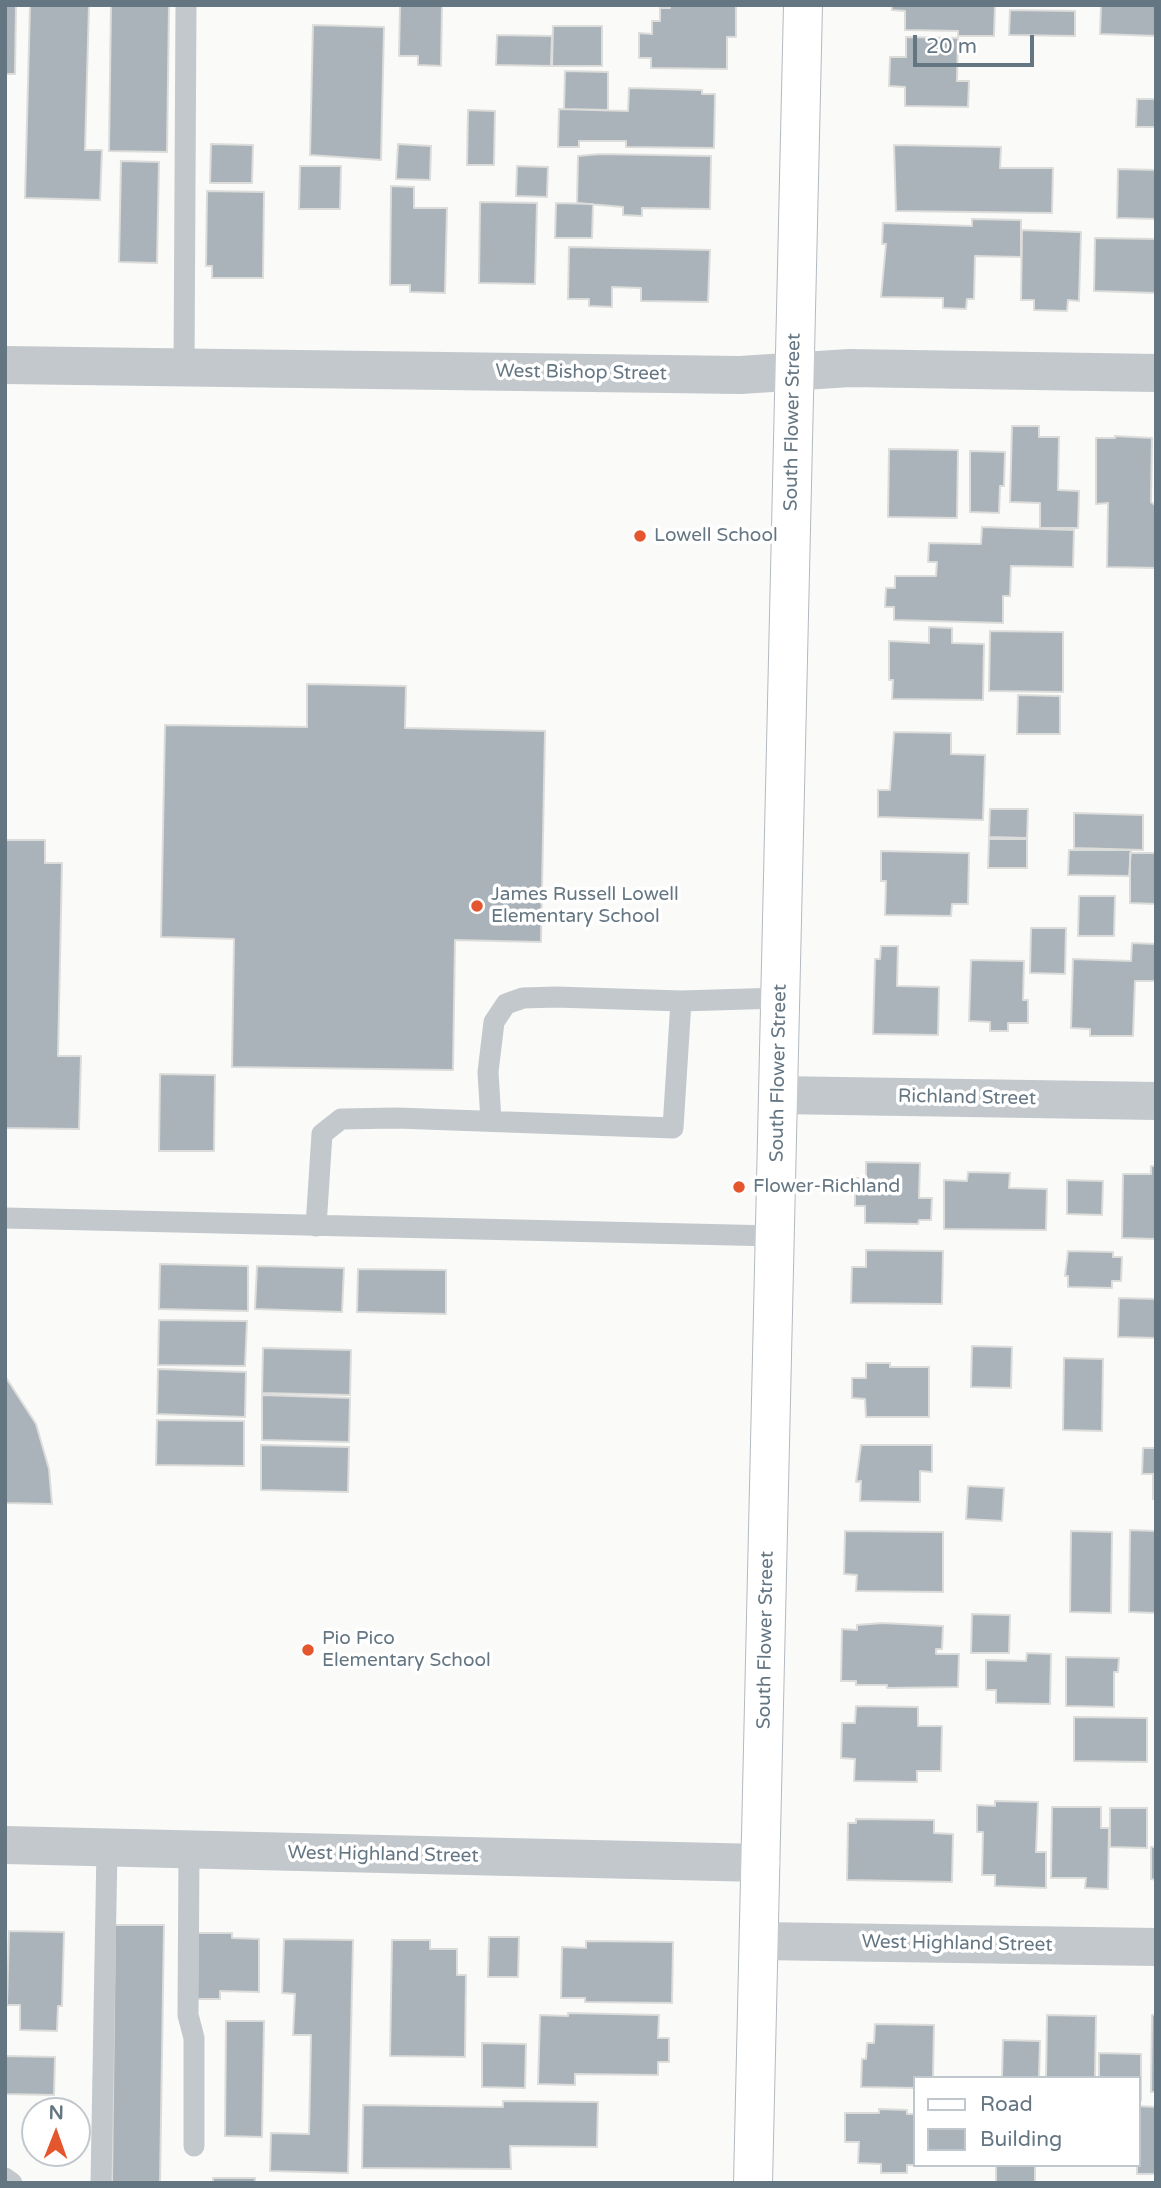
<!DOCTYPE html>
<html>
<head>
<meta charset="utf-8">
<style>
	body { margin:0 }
	#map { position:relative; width:1161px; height:2188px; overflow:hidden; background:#fafaf8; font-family:"Varela Round",sans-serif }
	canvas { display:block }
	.frame { position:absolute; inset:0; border:7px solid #657683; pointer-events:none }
	.legend { position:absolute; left:913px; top:2076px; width:228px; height:91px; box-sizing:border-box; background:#fff; border:2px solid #c1c8cd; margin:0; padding:9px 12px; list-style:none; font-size:21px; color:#657683 }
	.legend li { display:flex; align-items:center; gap:14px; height:35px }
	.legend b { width:35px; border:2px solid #c1c8cd }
	.north { position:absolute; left:21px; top:2097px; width:70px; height:70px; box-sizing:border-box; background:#fff; border:2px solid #c1c8cd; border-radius:50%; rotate:1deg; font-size:19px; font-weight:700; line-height:28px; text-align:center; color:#657683 }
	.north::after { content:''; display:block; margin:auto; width:24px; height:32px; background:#e4572e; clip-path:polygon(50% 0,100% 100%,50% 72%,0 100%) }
	.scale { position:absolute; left:913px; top:35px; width:121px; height:32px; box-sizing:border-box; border:4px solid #657683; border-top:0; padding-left:9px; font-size:21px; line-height:24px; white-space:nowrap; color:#657683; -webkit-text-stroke:5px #fff; paint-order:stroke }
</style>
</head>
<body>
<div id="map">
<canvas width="1161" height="2188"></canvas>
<div class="frame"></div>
<ul class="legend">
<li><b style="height:9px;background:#fff"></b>Road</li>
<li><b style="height:19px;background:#aab3b9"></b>Building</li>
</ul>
<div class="north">N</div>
<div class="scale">20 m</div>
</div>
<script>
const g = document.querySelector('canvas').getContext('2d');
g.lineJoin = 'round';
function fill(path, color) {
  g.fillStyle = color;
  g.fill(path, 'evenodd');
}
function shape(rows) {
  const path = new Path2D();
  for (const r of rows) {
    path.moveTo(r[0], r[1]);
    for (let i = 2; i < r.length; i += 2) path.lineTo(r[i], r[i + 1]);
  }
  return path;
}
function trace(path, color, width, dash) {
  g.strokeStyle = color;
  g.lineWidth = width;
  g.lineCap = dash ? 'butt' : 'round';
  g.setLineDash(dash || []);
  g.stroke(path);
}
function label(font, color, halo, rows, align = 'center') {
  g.font = font + ' "Varela Round",sans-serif';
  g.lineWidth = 7;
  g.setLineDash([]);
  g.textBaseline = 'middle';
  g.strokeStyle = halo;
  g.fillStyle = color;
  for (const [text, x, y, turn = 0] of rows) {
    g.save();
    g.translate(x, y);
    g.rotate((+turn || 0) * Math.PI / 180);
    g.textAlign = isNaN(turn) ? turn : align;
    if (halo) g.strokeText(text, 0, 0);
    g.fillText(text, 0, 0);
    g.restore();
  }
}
const building = shape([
	[5,5,16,5,15,74,5,74,5,5],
	[30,5,89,5,85,150,102,150,100,200,25,198,30,5],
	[111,5,169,5,167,152,109,151,111,5],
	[400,5,442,6,441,66,418,65,418,56,399,56,400,5],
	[670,5,736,5,736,37,727,37,727,69,651,68,651,58,639,58,639,33,652,34,652,21,660,21,660,8,670,8,670,5],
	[892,5,995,5,994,36,958,36,958,31,905,30,905,11,892,10,892,5],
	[1101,5,1156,5,1156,36,1100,34,1101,5],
	[1010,10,1075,11,1075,36,1009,35,1010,10],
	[313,25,384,27,381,160,310,155,313,25],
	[553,26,602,26,602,66,552,66,553,26],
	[497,35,552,36,551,66,496,65,497,35],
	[906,37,958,38,957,81,969,81,968,107,905,106,905,87,889,86,890,57,906,57,906,37],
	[565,71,608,72,608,110,564,109,565,71],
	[629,88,702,90,702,94,715,94,714,148,626,147,626,141,579,141,579,147,558,147,559,109,628,111,629,88],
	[1137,99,1156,99,1156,127,1136,127,1137,99],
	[468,110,495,111,494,165,467,165,468,110],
	[211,144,253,145,252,183,210,183,211,144],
	[398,144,431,146,430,180,396,179,398,144],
	[894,145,1001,147,1000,168,1053,168,1052,213,896,211,894,145],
	[600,154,711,156,710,209,642,208,642,216,623,215,623,207,577,203,578,156,600,154],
	[121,161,159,162,157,263,119,262,121,161],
	[300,166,341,166,340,209,299,209,300,166],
	[517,166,548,167,547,197,516,196,517,166],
	[1118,169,1156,170,1156,219,1117,218,1118,169],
	[391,186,414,187,414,208,447,208,445,293,410,292,410,285,390,285,391,186],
	[207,191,264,192,263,278,212,278,212,266,206,266,207,191],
	[480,202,537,203,535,284,479,283,480,202],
	[556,203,593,204,592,238,555,238,556,203],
	[972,219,1021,220,1021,257,975,256,974,299,967,299,966,309,943,308,943,298,881,297,886,244,882,244,883,223,972,226,972,219],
	[1022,230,1081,232,1079,301,1068,300,1067,311,1034,310,1034,300,1021,300,1022,230],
	[1095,238,1156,239,1156,293,1094,291,1095,238],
	[569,247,710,250,708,302,641,301,641,288,612,287,612,307,589,306,589,299,568,299,569,247],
	[1012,426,1039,426,1039,437,1059,437,1058,490,1079,491,1078,528,1040,528,1040,503,1010,502,1012,426],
	[1115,436,1152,438,1151,502,1156,506,1156,568,1107,567,1108,503,1096,504,1096,438,1115,438,1115,436],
	[889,449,958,450,957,518,888,517,889,449],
	[970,451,1005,452,1004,486,1000,486,999,513,970,512,970,451],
	[982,527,1074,530,1073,567,1011,566,1010,596,1003,596,1003,623,894,620,894,607,885,607,886,588,895,588,895,576,936,576,937,562,928,562,929,543,981,544,982,527],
	[929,627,952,628,952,643,984,644,983,700,892,699,893,680,889,680,889,641,929,643,929,627],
	[990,631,1063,632,1063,692,989,691,990,631],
	[307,684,406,686,405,728,545,731,541,942,455,940,453,1070,232,1067,234,939,161,937,165,725,307,727,307,684],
	[1018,695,1060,696,1060,734,1017,734,1018,695],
	[894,732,951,733,951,754,985,755,983,820,878,817,878,790,890,790,894,732],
	[990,809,1028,809,1027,838,989,837,990,809],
	[1074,813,1143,815,1143,850,1074,848,1074,813],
	[989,839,1027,839,1027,868,988,868,989,839],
	[5,840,45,840,45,863,62,863,58,1056,81,1056,79,1129,5,1128,5,840],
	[1069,850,1131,850,1129,876,1068,875,1069,850],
	[881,851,969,853,968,904,952,904,951,916,885,915,886,881,881,881,881,851],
	[1130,853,1156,853,1156,904,1130,903,1130,853],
	[1079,896,1115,896,1114,936,1078,936,1079,896],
	[1031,928,1066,928,1065,974,1030,973,1031,928],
	[1132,943,1156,944,1156,981,1135,981,1133,1036,1090,1036,1090,1029,1071,1028,1073,959,1131,961,1132,943],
	[881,946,898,946,897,986,939,987,938,1035,873,1034,875,959,880,959,881,946],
	[971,960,1024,961,1023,1000,1028,1000,1028,1023,1008,1023,1008,1031,990,1031,990,1022,969,1021,971,960],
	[160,1074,215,1075,214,1151,159,1151,160,1074],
	[866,1162,920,1163,919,1198,932,1198,931,1220,919,1220,918,1224,865,1223,865,1206,855,1206,855,1178,866,1178,866,1162],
	[1151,1166,1156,1166,1156,1239,1122,1238,1123,1174,1151,1174,1151,1166],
	[968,1172,1010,1173,1009,1188,1047,1189,1046,1230,944,1229,944,1180,967,1181,968,1172],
	[1067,1180,1103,1181,1102,1215,1067,1214,1067,1180],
	[866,1250,943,1251,942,1304,851,1303,852,1267,866,1267,866,1250],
	[1068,1251,1113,1252,1113,1257,1122,1257,1121,1281,1112,1281,1112,1288,1068,1287,1068,1276,1065,1276,1068,1251],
	[160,1264,248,1266,248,1311,159,1309,160,1264],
	[257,1266,344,1268,342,1312,255,1309,257,1266],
	[358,1269,446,1270,446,1314,357,1312,358,1269],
	[1119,1298,1156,1299,1156,1338,1118,1337,1119,1298],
	[159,1320,247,1321,245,1366,158,1365,159,1320],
	[972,1346,1012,1347,1011,1388,971,1387,972,1346],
	[263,1348,351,1350,350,1395,262,1393,263,1348],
	[1064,1358,1103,1359,1102,1431,1063,1430,1064,1358],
	[866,1363,890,1363,890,1367,929,1367,929,1417,866,1417,865,1399,852,1398,852,1378,866,1378,866,1363],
	[158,1369,246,1372,245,1417,157,1414,158,1369],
	[5,1376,36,1424,49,1469,52,1504,5,1503,5,1376],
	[262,1395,350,1398,349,1442,262,1440,262,1395],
	[157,1420,244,1421,244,1466,156,1465,157,1420],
	[261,1445,349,1447,348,1492,261,1490,261,1445],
	[861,1445,932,1445,932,1472,920,1471,920,1502,860,1501,861,1481,856,1482,861,1445],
	[1143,1448,1156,1448,1156,1499,1153,1499,1153,1474,1142,1474,1143,1448],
	[968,1486,1004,1488,1002,1521,966,1519,968,1486],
	[1130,1530,1156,1531,1156,1613,1129,1612,1130,1530],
	[845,1531,943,1532,943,1592,856,1591,857,1575,844,1574,845,1531],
	[1071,1531,1112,1532,1111,1613,1070,1612,1071,1531],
	[972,1614,1010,1615,1009,1653,971,1653,972,1614],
	[882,1623,943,1626,942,1649,936,1649,936,1654,959,1654,958,1687,887,1688,887,1685,856,1685,856,1681,841,1681,842,1629,857,1630,857,1625,882,1623],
	[1027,1653,1051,1654,1050,1704,996,1703,996,1690,986,1690,986,1660,1026,1661,1027,1653],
	[1066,1657,1119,1658,1118,1672,1114,1672,1114,1707,1066,1706,1066,1657],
	[856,1706,918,1707,918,1726,942,1726,941,1771,917,1771,917,1782,854,1781,855,1759,841,1758,842,1723,855,1723,856,1706],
	[1074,1717,1147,1718,1147,1762,1074,1761,1074,1717],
	[995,1801,1038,1802,1036,1852,1046,1852,1046,1888,995,1886,995,1875,982,1875,983,1832,977,1832,977,1805,995,1806,995,1801],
	[1052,1807,1101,1807,1101,1828,1109,1828,1108,1889,1085,1888,1086,1878,1051,1878,1052,1807],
	[1110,1808,1147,1808,1147,1848,1110,1847,1110,1808],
	[856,1819,934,1820,934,1833,953,1834,952,1882,847,1880,848,1823,856,1823,856,1819],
	[1151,1847,1156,1847,1156,1880,1151,1879,1151,1847],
	[115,1925,164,1925,160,2183,112,2183,115,1925],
	[9,1931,64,1932,62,2006,58,2006,57,2031,20,2030,20,2005,7,2005,9,1931],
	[198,1933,232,1933,232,1938,259,1939,259,1992,220,1991,220,1999,197,1999,198,1933],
	[489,1937,519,1937,518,1977,488,1977,489,1937],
	[284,1939,353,1940,348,2173,270,2171,271,2133,309,2134,311,2035,293,2035,295,1994,282,1993,284,1939],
	[392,1940,430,1940,430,1949,457,1949,457,1975,466,1975,465,2057,390,2056,392,1940],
	[586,1941,673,1942,672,2003,585,2002,585,1998,561,1998,562,1947,586,1948,586,1941],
	[568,2013,659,2015,658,2038,669,2038,669,2062,658,2062,658,2075,575,2074,575,2085,538,2084,540,2015,568,2016,568,2013],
	[1047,2015,1096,2016,1095,2078,1046,2078,1047,2015],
	[1152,2015,1156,2015,1156,2092,1151,2092,1152,2015],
	[226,2021,264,2021,262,2137,225,2136,226,2021],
	[875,2024,934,2025,933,2078,914,2078,914,2088,861,2087,862,2059,866,2059,867,2043,874,2043,875,2024],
	[1003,2040,1040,2041,1039,2078,1002,2078,1003,2040],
	[482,2043,526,2044,525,2088,482,2087,482,2043],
	[1099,2053,1141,2054,1141,2100,1138,2078,1099,2078,1099,2053],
	[5,2056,55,2057,54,2095,5,2094,5,2056],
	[503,2101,598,2102,597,2147,510,2146,511,2169,362,2168,363,2105,503,2107,503,2101],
	[1138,2106,1156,2107,1156,2174,1137,2174,1138,2106],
	[879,2109,907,2110,907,2114,914,2114,914,2165,907,2165,907,2173,881,2173,881,2164,858,2163,859,2142,845,2142,845,2113,879,2113,879,2109],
	[996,2165,1035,2165,1035,2183,996,2183,996,2165],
	[213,2178,255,2178,255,2183,213,2183,213,2178]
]);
const lane = shape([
	[184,367,186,5],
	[491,1121,488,1072,494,1022,506,1004,523,998,556,997,681,1001,780,998],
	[5,1218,775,1236],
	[316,1226,322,1134,341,1119,397,1118,673,1128,681,1001],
	[189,1850,188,2015,194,2038,194,2146],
	[5,2178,12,2183],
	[101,2183,107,1848]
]);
const street = shape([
	[5,365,740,375,850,368,1156,373],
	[778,1095,1156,1101],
	[5,1845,761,1863],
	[759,1941,1156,1947]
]);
const secondary = shape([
	[753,2183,803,5]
]);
const markers = [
	[640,536,7,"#e4572e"],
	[477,906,7,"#e4572e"],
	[739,1187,7,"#e4572e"],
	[308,1650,7,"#e4572e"]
];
const streetNames = [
	["West Bishop Street",581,373,1],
	["South Flower Street",793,422,-89],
	["South Flower Street",779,1073,-89],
	["Richland Street",967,1098,1],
	["South Flower Street",766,1640,-89],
	["West Highland Street",383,1855,1],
	["West Highland Street",957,1944,1]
];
const poiNames = [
	["Lowell School",654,536],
	["James Russell Lowell",491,895],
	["Elementary School",491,917],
	["Flower-Richland",753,1187],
	["Pio Pico",322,1639],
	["Elementary School",322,1661]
];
fill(building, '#aab3b9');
trace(building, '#dcdcda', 2);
trace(secondary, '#b3babf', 40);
trace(lane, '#c3c8cc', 21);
trace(street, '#c3c8cc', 38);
trace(secondary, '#fff', 38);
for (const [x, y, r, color] of markers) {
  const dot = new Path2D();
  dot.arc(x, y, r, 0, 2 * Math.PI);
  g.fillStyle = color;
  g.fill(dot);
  trace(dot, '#fff', 2.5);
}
label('19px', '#657683', '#fff', streetNames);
label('19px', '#657683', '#fff', poiNames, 'left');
</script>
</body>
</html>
